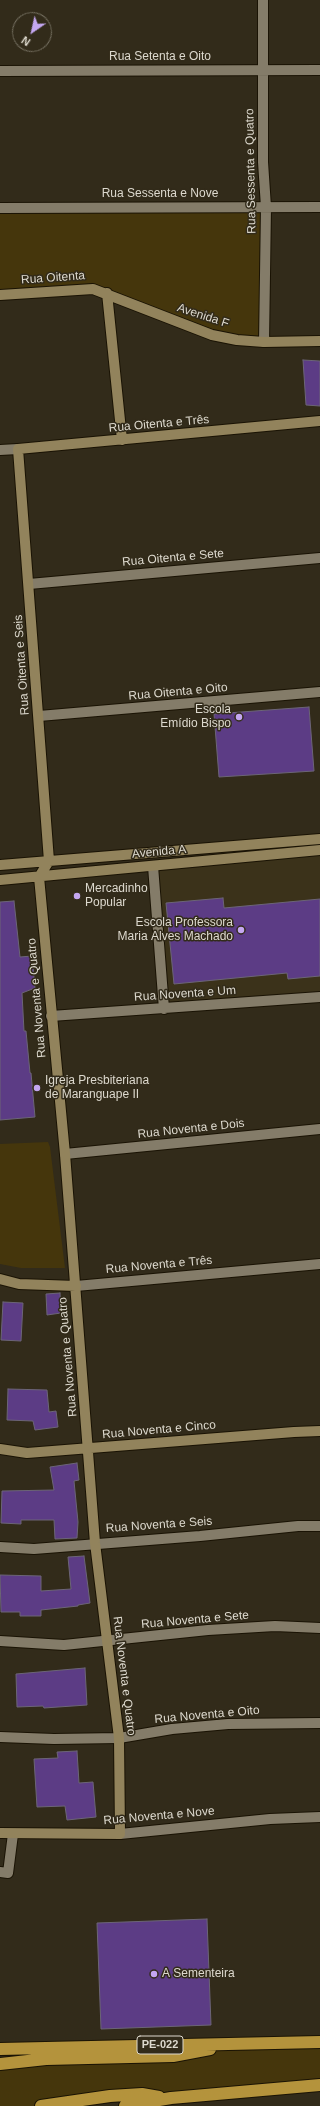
<!DOCTYPE html>
<html>
<head>
<meta charset="utf-8">
<style>
	body { margin:0 }
	#map { position:relative; width:320px; height:2106px; overflow:hidden; background:#322b1a; font-family:Helvetica,sans-serif }
	canvas { display:block }
	.north { position:absolute; left:12px; top:12px; width:40px; height:40px; box-sizing:border-box; background:#322b1a; border:1px solid #767162; border-radius:50%; rotate:214deg; font-size:11px; font-weight:700; line-height:16px; text-align:center; color:#ddd9ce }
	.north::after { content:''; display:block; margin:auto; width:14px; height:18px; background:#c4a7f1; clip-path:polygon(50% 0,100% 100%,50% 72%,0 100%) }
</style>
</head>
<body>
<div id="map">
<canvas width="320" height="2106"></canvas>
<div class="north">N</div>
</div>
<script>
const g = document.querySelector('canvas').getContext('2d');
g.lineJoin = 'round';
function fill(path, color) {
  g.fillStyle = color;
  g.fill(path, 'evenodd');
}
function shape(rows) {
  const path = new Path2D();
  for (const r of rows) {
    path.moveTo(r[0], r[1]);
    for (let i = 2; i < r.length; i += 2) path.lineTo(r[i], r[i + 1]);
  }
  return path;
}
function trace(path, color, width, dash) {
  g.strokeStyle = color;
  g.lineWidth = width;
  g.lineCap = dash ? 'butt' : 'round';
  g.setLineDash(dash || []);
  g.stroke(path);
}
function label(font, color, halo, rows, align = 'center') {
  g.font = font + ' Helvetica,sans-serif';
  g.lineWidth = 3;
  g.setLineDash([]);
  g.textBaseline = 'middle';
  g.strokeStyle = halo;
  g.fillStyle = color;
  for (const [text, x, y, turn = 0] of rows) {
    g.save();
    g.translate(x, y);
    g.rotate((+turn || 0) * Math.PI / 180);
    g.textAlign = isNaN(turn) ? turn : align;
    if (halo) g.strokeText(text, 0, 0);
    g.fillText(text, 0, 0);
    g.restore();
  }
}
const built = shape([
	[320,850,320,994,169,1007,157,865]
]);
const green = shape([
	[263,209,262,342,228,342,99,289,0,296,0,211],
	[48,1142,50,1147,65,1268,21,1268,0,1264,0,1144],
	[320,2040,320,2084,65,2106,0,2106,0,2066]
]);
const building = shape([
	[303,360,320,361,320,406,306,405,303,360],
	[309,707,314,771,219,777,214,714,309,707],
	[223,898,224,908,320,899,320,976,288,979,287,973,174,984,166,903,223,898],
	[14,901,20,957,32,956,35,988,22,993,24,1031,26,1031,30,1073,31,1073,35,1117,0,1120,0,902,14,901],
	[60,1293,61,1313,47,1315,46,1294,60,1293],
	[3,1302,23,1303,21,1341,1,1340,3,1302],
	[8,1389,47,1390,49,1412,56,1411,58,1427,35,1430,33,1421,7,1420,8,1389],
	[77,1463,79,1480,74,1481,78,1522,77,1538,55,1539,54,1520,21,1520,21,1524,1,1523,2,1491,54,1490,50,1467,77,1463],
	[84,1556,90,1603,78,1605,78,1606,41,1610,41,1616,20,1616,20,1612,1,1612,0,1575,41,1576,41,1591,71,1589,68,1557,84,1556],
	[85,1668,87,1705,44,1708,43,1706,17,1707,16,1674,85,1668],
	[77,1751,79,1783,93,1782,96,1817,67,1820,65,1806,37,1807,34,1759,58,1758,57,1752,77,1751],
	[207,1919,211,2025,101,2029,97,1923,207,1919]
]);
const street = shape([
	[263,0,263,162,266,207,264,342],
	[0,71,320,70],
	[0,208,320,207],
	[0,450,18,449],
	[29,584,320,558],
	[39,716,320,692],
	[153,866,164,1009],
	[51,1016,320,997],
	[65,1154,320,1129],
	[76,1286,320,1264],
	[0,1547,34,1549,200,1536,298,1526,320,1526],
	[0,1641,64,1645,208,1630,275,1626,320,1628],
	[0,1737,54,1739,119,1738,172,1729,228,1724,320,1723],
	[120,1834,270,1819,320,1817],
	[0,1872,8,1873,13,1834]
]);
const secondary = shape([
	[107,293,122,440],
	[0,295,93,289,212,335,237,340,264,342,320,341],
	[0,865,320,839],
	[0,880,320,850],
	[0,1279,19,1284,76,1286],
	[0,1449,27,1453,294,1432,320,1431],
	[0,1833,120,1834,119,1738,95,1543,65,1154,39,877,49,861,18,449,320,421]
]);
const highway = shape([
	[0,2049,320,2042],
	[0,2064,46,2059,173,2056,210,2049],
	[41,2106,110,2096,142,2094,159,2097],
	[125,2106,171,2098,320,2085]
]);
const markers = [
	[239,717,4,"#c4a7f1"],
	[77,896,4,"#c4a7f1"],
	[241,930,4,"#c4a7f1"],
	[37,1088,4,"#c4a7f1"],
	[154,1974,4,"#c4a7f1"]
];
const shields = [
	[160,2045,46]
];
const shieldNames = [
	["PE-022",160,2045]
];
const streetNames = [
	["Rua Setenta e Oito",160,57],
	["Rua Sessenta e Quatro",251,171,-91],
	["Rua Sessenta e Nove",160,194],
	["Rua Oitenta",53,278,-4],
	["Avenida F",203,316,18],
	["Rua Oitenta e Três",159,424,-5],
	["Rua Oitenta e Sete",173,558,-5],
	["Rua Oitenta e Seis",22,665,-94],
	["Rua Oitenta e Oito",178,692,-5],
	["Avenida A",159,852,-5],
	["Rua Noventa e Um",185,994,-4],
	["Rua Noventa e Quatro",37,998,-95],
	["Rua Noventa e Dois",191,1129,-6],
	["Rua Noventa e Três",159,1265,-5],
	["Rua Noventa e Quatro",68,1357,-95],
	["Rua Noventa e Cinco",159,1430,-5],
	["Rua Noventa e Seis",159,1525,-4],
	["Rua Noventa e Sete",195,1620,-5],
	["Rua Noventa e Quatro",124,1676,83],
	["Rua Noventa e Oito",207,1715,-5],
	["Rua Noventa e Nove",159,1816,-5]
];
const poiNames = [
	["Escola",231,710,"right"],
	["Emídio Bispo",231,724,"right"],
	["Mercadinho",85,889],
	["Popular",85,903],
	["Escola Professora",233,923,"right"],
	["Maria Alves Machado",233,937,"right"],
	["Igreja Presbiteriana",45,1081],
	["de Maranguape II",45,1095],
	["A Sementeira",162,1974]
];
fill(built, '#3b321a');
fill(green, '#45360c');
fill(building, '#5c3c85');
trace(building, '#6c6577', 1);
trace(street, '#1a1304', 12);
trace(secondary, '#1a1304', 12);
trace(highway, '#1a1304', 14);
trace(street, '#847c69', 10);
trace(secondary, '#92835c', 10);
trace(highway, '#b4933c', 12);
for (const [x, y, r, color] of markers) {
  const dot = new Path2D();
  dot.arc(x, y, r, 0, 2 * Math.PI);
  g.fillStyle = color;
  g.fill(dot);
  trace(dot, '#322b1a', 1.5);
}
for (const [x, y, w] of shields) {
  const box = new Path2D();
  box.roundRect(x - w / 2, y - 9, w, 18, 3);
  g.fillStyle = '#322b1a';
  g.fill(box);
  trace(box, '#ddd9ce', 1);
}
label('bold 11px', '#ddd9ce', null, shieldNames);
label('12px', '#ddd9ce', '#322b1a', streetNames);
label('12px', '#ddd9ce', '#322b1a', poiNames, 'left');
</script>
</body>
</html>
